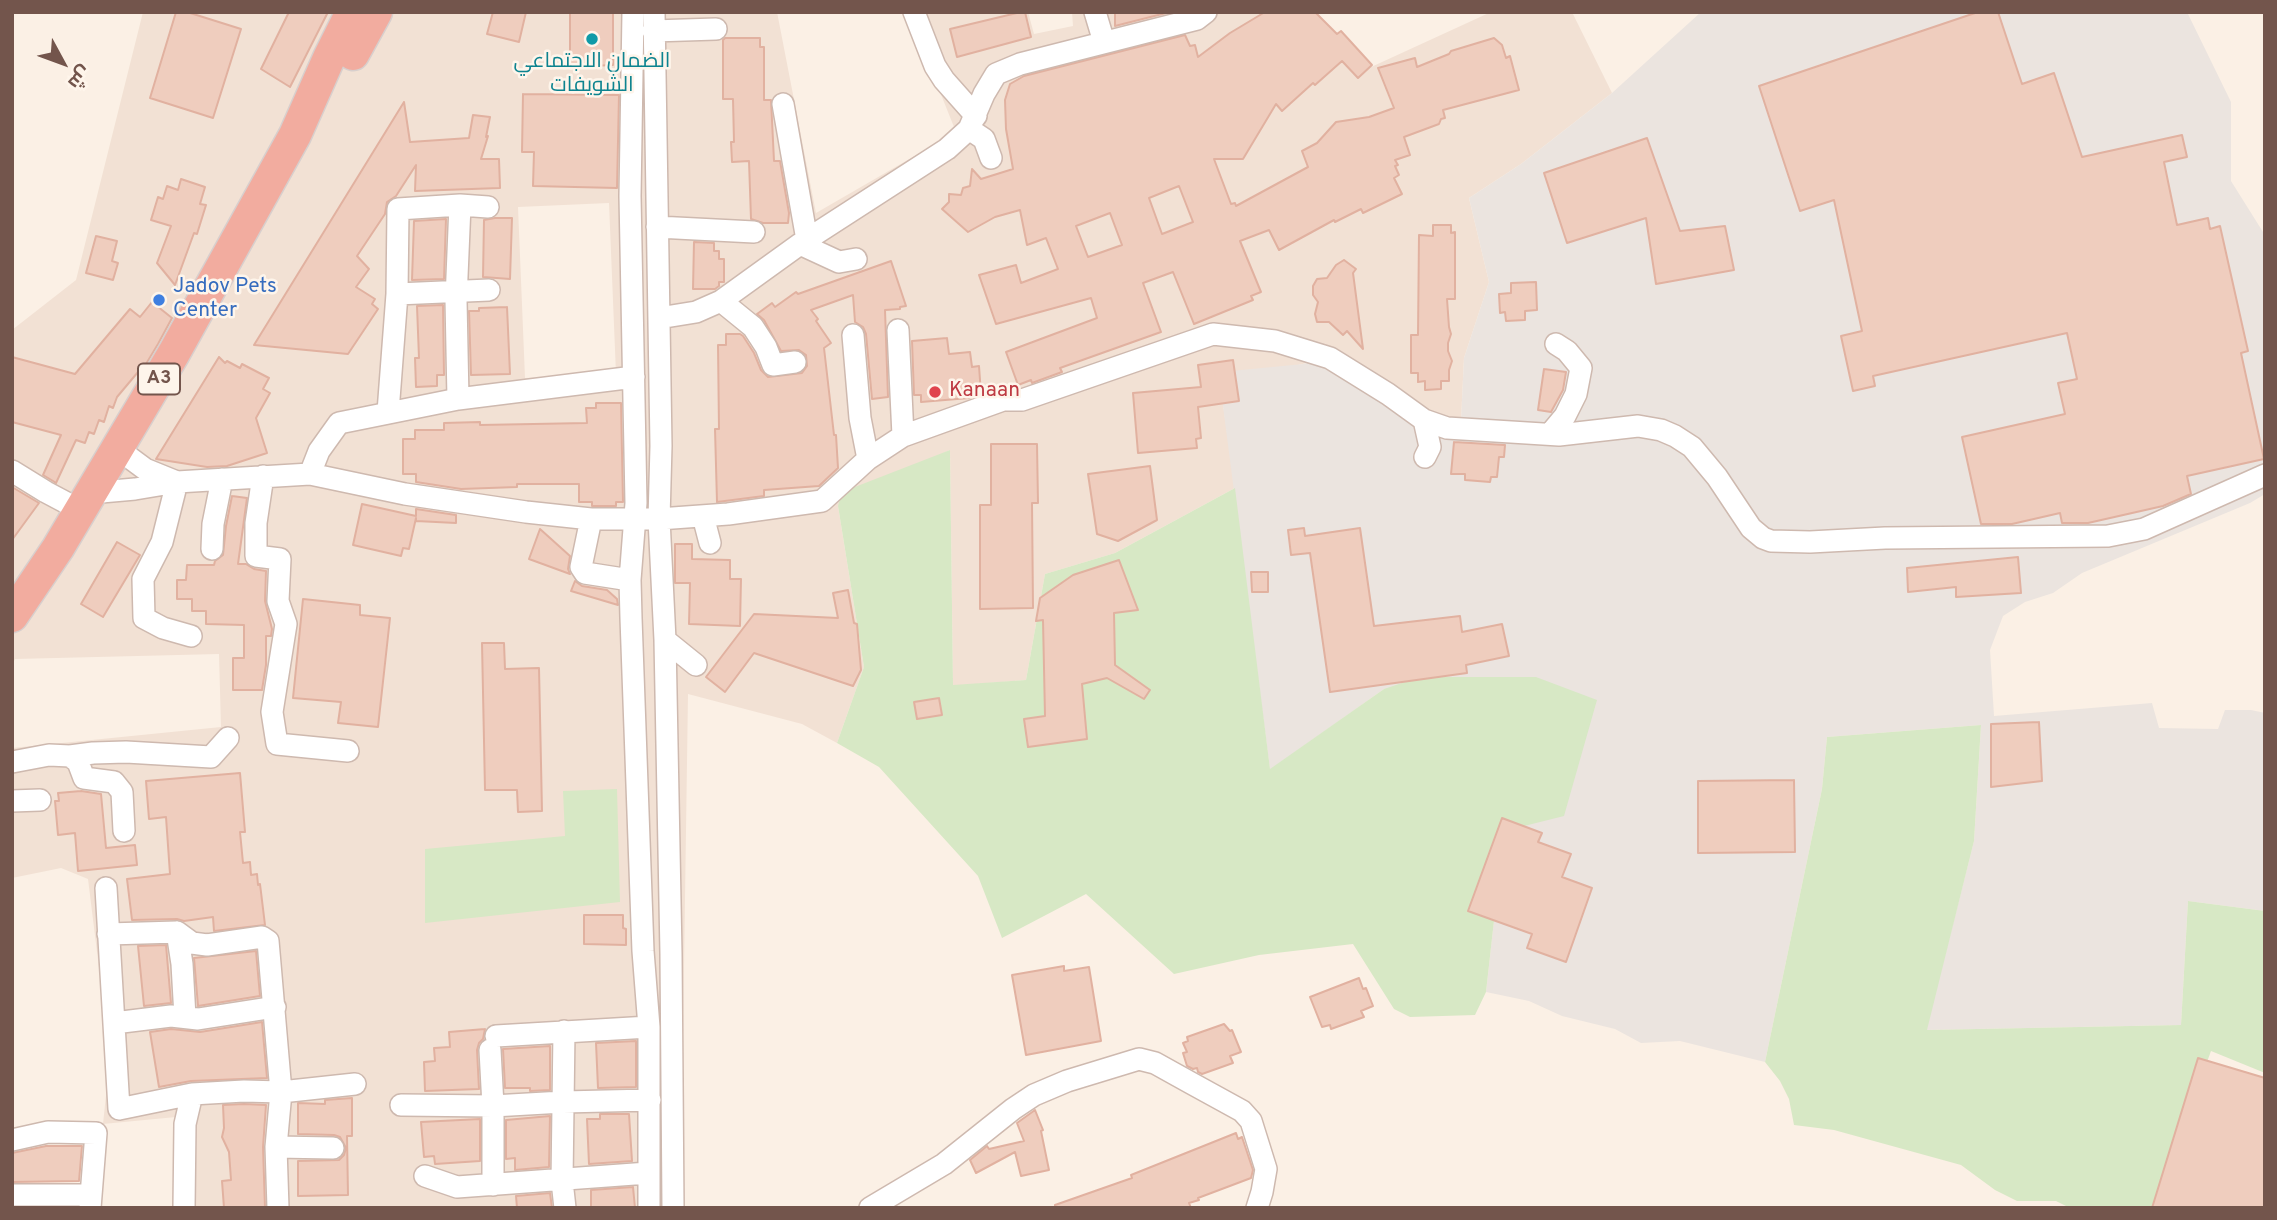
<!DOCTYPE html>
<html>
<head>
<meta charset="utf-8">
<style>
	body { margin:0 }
	#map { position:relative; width:2277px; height:1220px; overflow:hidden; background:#fbf0e5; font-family:Overpass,Cairo,sans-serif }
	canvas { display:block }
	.frame { position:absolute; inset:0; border:14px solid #73554c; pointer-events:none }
	.north { position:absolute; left:28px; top:28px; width:70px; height:70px; -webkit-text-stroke:5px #fef5eb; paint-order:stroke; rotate:131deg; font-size:19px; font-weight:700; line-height:28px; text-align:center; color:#73554c }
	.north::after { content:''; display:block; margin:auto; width:24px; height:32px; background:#73554c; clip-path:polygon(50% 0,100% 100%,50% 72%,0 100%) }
</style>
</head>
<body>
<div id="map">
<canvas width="2277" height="1220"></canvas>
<div class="frame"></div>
<div class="north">ش</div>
</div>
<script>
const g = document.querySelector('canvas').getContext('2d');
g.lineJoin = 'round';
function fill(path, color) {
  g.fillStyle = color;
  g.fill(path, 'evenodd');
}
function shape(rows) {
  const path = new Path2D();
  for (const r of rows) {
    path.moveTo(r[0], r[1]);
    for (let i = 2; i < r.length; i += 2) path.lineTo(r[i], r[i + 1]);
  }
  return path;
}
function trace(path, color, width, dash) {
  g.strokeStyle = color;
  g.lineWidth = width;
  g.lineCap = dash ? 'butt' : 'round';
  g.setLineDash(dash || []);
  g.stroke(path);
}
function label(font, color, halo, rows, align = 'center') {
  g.font = font + ' Overpass,Cairo,sans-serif';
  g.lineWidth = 5;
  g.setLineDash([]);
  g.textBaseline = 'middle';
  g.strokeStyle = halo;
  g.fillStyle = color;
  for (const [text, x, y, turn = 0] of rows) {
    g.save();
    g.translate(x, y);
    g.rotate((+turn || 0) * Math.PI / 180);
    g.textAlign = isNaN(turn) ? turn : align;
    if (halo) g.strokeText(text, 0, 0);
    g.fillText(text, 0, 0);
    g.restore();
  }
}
const residential = shape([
	[143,12,777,12,816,213,956,132,908,12,1028,12,1034,34,1073,26,1072,12,1307,12,1369,68,1491,12,1572,12,1612,93,1521,164,1469,198,1489,282,1464,358,1461,421,1360,386,1320,360,1220,383,1235,488,1115,553,1045,574,1026,680,953,686,950,450,838,506,864,667,837,743,802,724,688,694,683,1035,683,1208,172,1208,176,1117,103,1124,110,1057,88,879,61,868,12,878,12,748,221,727,219,654,15,659,12,665,12,330,76,280],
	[609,203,616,374,525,378,518,207]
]);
const industrial = shape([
	[1701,12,2187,12,2231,102,2231,181,2263,232,2265,239,2265,494,2250,503,2082,573,2053,593,2025,602,2003,616,1990,650,1994,716,2152,703,2159,728,2218,729,2225,710,2251,710,2265,713,2265,911,2188,901,2181,1025,1926,1030,1974,841,1981,725,1827,737,1822,789,1765,1062,1680,1041,1641,1043,1615,1029,1562,1016,1529,1001,1486,992,1504,830,1384,689,1270,770,1220,383,1221,372,1303,364,1320,360,1360,386,1461,421,1464,358,1489,282,1469,198,1521,164,1612,93]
]);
const green = shape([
	[950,450,953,685,1026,680,1045,574,1115,553,1235,488,1270,769,1384,689,1420,677,1536,677,1597,700,1564,816,1504,831,1486,992,1475,1015,1410,1017,1394,1009,1353,944,1259,955,1174,974,1086,894,1002,938,978,876,879,767,837,743,864,667,838,506,842,492],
	[1981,725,1974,841,1927,1030,2181,1025,2188,901,2265,911,2265,1073,2211,1051,2154,1208,2070,1208,2056,1201,2017,1201,1995,1190,1961,1165,1834,1130,1794,1125,1789,1099,1780,1081,1765,1062,1822,789,1827,737],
	[617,789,620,902,425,923,425,849,565,836,563,791]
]);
const building = shape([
	[176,12,187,12,241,29,213,118,150,98,176,12],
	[289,12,328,12,290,87,261,69,289,12],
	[493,12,526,12,519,42,487,34,493,12],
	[570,12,613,12,613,65,570,67,570,12],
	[1021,12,1025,12,1031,37,957,57,950,29,1021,12],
	[1115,12,1170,12,1115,26,1115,12],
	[1265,12,1315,12,1337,34,1341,31,1372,65,1358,78,1342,61,1315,85,1313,83,1282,111,1276,104,1243,159,1214,159,1231,204,1235,203,1236,206,1308,167,1302,151,1317,143,1336,122,1369,117,1394,108,1378,68,1415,58,1417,67,1449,54,1451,51,1494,38,1502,45,1506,58,1510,56,1519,90,1443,110,1445,118,1441,119,1439,124,1404,137,1410,155,1395,160,1398,165,1395,166,1399,175,1394,178,1402,194,1363,213,1361,209,1335,222,1334,220,1279,250,1269,230,1240,241,1261,292,1251,296,1253,300,1194,324,1173,272,1143,283,1161,332,1060,368,1062,372,1032,383,1031,380,1018,385,1006,352,1097,318,1091,298,996,324,979,275,1016,265,1021,283,1058,269,1046,238,1027,245,1020,210,995,217,968,232,942,209,949,202,949,194,961,195,963,188,970,186,972,169,981,179,1013,169,1006,129,1005,100,1010,84,1024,76,1185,35,1190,46,1195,45,1198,57,1230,33,1265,12],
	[1179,186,1193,222,1162,234,1149,198,1179,186],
	[1110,213,1122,245,1088,257,1076,226,1110,213],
	[1978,12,1998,12,2022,84,2054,73,2082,157,2182,135,2187,157,2164,162,2177,225,2208,218,2210,229,2220,226,2248,351,2241,353,2264,459,2187,476,2191,494,2163,506,2088,523,2062,523,2060,513,2012,524,1981,524,1962,437,2065,414,2058,383,2077,379,2067,333,1873,376,1875,386,1853,391,1841,336,1862,331,1834,200,1800,211,1759,86,1978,12],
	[725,38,760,38,760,47,764,47,764,100,771,100,774,161,780,161,789,213,788,223,763,223,751,219,749,161,732,162,731,142,734,142,733,99,723,99,723,40,725,38],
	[523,94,619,95,617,188,533,186,534,152,522,152,523,94],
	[404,102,410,142,469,138,473,115,490,117,486,137,488,136,481,159,499,159,500,188,415,191,416,165,396,196,387,202,385,214,357,256,369,269,356,287,375,299,372,304,378,309,348,354,254,345,404,102],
	[1647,138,1680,231,1725,226,1734,270,1656,284,1646,218,1567,243,1544,173,1647,138],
	[181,179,205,187,200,204,206,205,197,234,194,233,175,285,157,263,171,226,151,220,158,197,163,199,167,186,178,190,181,179],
	[495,218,512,218,510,279,483,277,484,220,495,218],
	[446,219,444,279,412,280,414,221,446,219],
	[1433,225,1451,225,1451,233,1455,232,1455,299,1447,299,1449,327,1451,334,1448,343,1448,351,1452,361,1449,370,1449,381,1441,381,1441,389,1425,390,1425,381,1418,382,1418,373,1411,373,1411,335,1418,335,1419,235,1433,236,1433,225],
	[96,236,117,241,112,261,118,263,113,280,86,273,96,236],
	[694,242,714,243,714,251,719,251,719,259,724,259,724,282,719,282,719,286,715,289,693,289,694,242],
	[1344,260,1356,269,1353,273,1363,349,1347,331,1343,335,1329,322,1317,322,1315,314,1318,302,1313,295,1313,286,1317,279,1327,278,1336,265,1344,260],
	[891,261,906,306,900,307,900,309,885,310,888,397,872,399,866,334,863,327,855,322,853,295,811,310,818,319,816,321,831,343,824,348,834,435,836,435,838,468,819,486,764,490,764,496,717,502,715,429,719,429,718,345,726,345,726,334,740,334,743,336,754,353,761,370,768,377,802,373,807,366,806,355,799,350,781,351,764,320,757,314,772,303,775,307,796,292,798,294,891,261],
	[1536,282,1537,310,1525,311,1525,320,1506,321,1505,312,1500,313,1499,294,1511,293,1511,283,1536,282],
	[152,302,172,318,158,344,140,374,138,372,117,397,113,408,109,406,104,422,99,420,94,434,89,432,85,443,76,440,56,483,53,481,43,475,61,435,12,422,12,357,75,374,130,309,140,317,152,302],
	[443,305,444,375,437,375,437,386,416,387,415,358,419,358,417,306,443,305],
	[507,307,510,374,471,375,469,311,479,311,479,308,507,307],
	[947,338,949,354,970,352,972,367,979,366,981,394,969,398,921,402,921,395,914,395,912,341,947,338],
	[219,357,225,363,227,361,240,368,242,364,269,378,263,389,270,393,256,418,267,453,227,466,207,467,156,459,219,357],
	[1233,360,1239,401,1198,407,1201,438,1196,439,1197,448,1138,453,1133,393,1201,387,1198,365,1233,360],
	[1544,369,1566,372,1563,390,1551,412,1538,410,1544,369],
	[596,403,621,403,623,502,616,502,616,506,592,506,592,502,579,502,579,484,517,484,517,487,461,489,416,482,416,474,403,474,403,439,415,439,415,430,444,430,444,423,480,422,480,425,587,423,586,408,596,408,596,403],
	[1454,442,1505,445,1504,457,1499,457,1497,477,1491,477,1490,482,1465,480,1465,474,1451,474,1454,442],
	[991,444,1037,444,1038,503,1032,503,1033,608,980,609,980,505,991,505,991,444],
	[1150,466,1157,520,1118,541,1097,534,1088,474,1150,466],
	[12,487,39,503,12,540,12,487],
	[232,496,247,498,238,564,246,564,254,569,266,571,265,601,272,629,271,636,266,636,266,665,262,690,233,690,233,658,244,658,244,625,206,624,206,611,192,611,192,599,177,599,177,580,186,580,187,565,214,565,215,561,223,555,226,526,232,496],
	[362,504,416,516,416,509,456,515,456,523,416,521,416,518,409,549,403,548,401,556,353,545,362,504],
	[1304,528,1305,536,1360,528,1374,626,1460,616,1462,632,1502,624,1509,656,1466,665,1467,673,1330,692,1310,553,1291,555,1288,530,1304,528],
	[540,529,570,556,568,569,570,574,529,559,540,529],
	[117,542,140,555,103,617,81,604,117,542],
	[675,544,692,544,692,559,730,560,730,579,741,579,740,626,689,624,690,583,675,583,675,544],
	[2018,557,2021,593,1956,597,1956,587,1908,592,1907,568,2018,557],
	[1119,560,1138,610,1114,613,1115,665,1150,690,1144,699,1107,678,1082,684,1087,739,1028,747,1024,719,1045,716,1043,620,1036,621,1040,598,1073,575,1119,560],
	[1251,572,1268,572,1268,592,1252,592,1251,572],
	[575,581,582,586,607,590,617,599,618,605,571,591,575,581],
	[848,590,854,623,857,624,861,670,853,686,754,653,725,692,706,677,754,614,838,618,833,593,848,590],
	[303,599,360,605,360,615,390,618,378,727,338,723,341,702,293,698,303,599],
	[482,643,504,643,505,669,539,668,542,811,518,812,517,790,485,790,482,643],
	[939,698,942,715,917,719,914,702,939,698],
	[2039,722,2042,781,1991,787,1991,724,2039,722],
	[240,773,245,832,240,832,243,863,250,862,251,875,257,874,258,885,260,884,265,925,214,931,213,917,184,921,177,919,132,920,127,879,170,874,166,817,149,819,146,781,240,773],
	[1794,780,1795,852,1698,853,1698,781,1794,780],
	[81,791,101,794,106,848,135,845,137,865,78,871,75,833,58,835,55,801,59,801,58,793,81,791],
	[1502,818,1542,833,1538,842,1571,854,1562,877,1592,888,1566,962,1527,948,1532,934,1468,911,1502,818],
	[584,915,623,915,623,928,626,929,626,945,584,944,584,915],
	[166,945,171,1003,144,1006,138,946,166,945],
	[256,951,260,996,198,1006,194,958,256,951],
	[1064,966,1064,971,1089,967,1101,1041,1026,1055,1012,975,1064,966],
	[1359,978,1363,989,1366,988,1373,1006,1361,1011,1364,1017,1331,1029,1330,1025,1322,1027,1310,997,1359,978],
	[262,1022,267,1078,191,1081,159,1087,150,1032,171,1029,200,1032,262,1022],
	[1224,1024,1230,1031,1232,1030,1241,1052,1230,1056,1233,1063,1202,1074,1198,1072,1197,1068,1193,1069,1187,1066,1183,1053,1187,1052,1183,1043,1188,1041,1187,1037,1224,1024],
	[485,1029,483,1039,479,1043,477,1050,479,1089,425,1091,424,1062,435,1061,434,1048,450,1047,449,1032,485,1029],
	[636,1041,636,1087,598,1088,596,1043,636,1041],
	[550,1046,550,1090,530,1091,530,1088,505,1088,503,1049,550,1046],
	[2198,1058,2265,1078,2265,1208,2152,1208,2198,1058],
	[352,1098,352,1136,347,1136,348,1195,298,1196,298,1161,339,1160,344,1155,346,1148,340,1137,334,1135,298,1134,298,1103,325,1104,325,1100,352,1098],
	[244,1104,266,1105,263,1147,265,1208,224,1208,222,1181,231,1180,229,1152,222,1137,224,1128,223,1105,244,1104],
	[1035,1110,1043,1130,1041,1131,1049,1170,1021,1176,1015,1152,976,1173,970,1160,987,1146,989,1149,1024,1141,1017,1123,1035,1110],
	[600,1114,629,1114,632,1161,589,1164,587,1119,600,1119,600,1114],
	[550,1116,549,1167,515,1170,515,1158,506,1159,506,1120,550,1116],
	[480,1119,480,1161,435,1164,434,1156,424,1157,421,1122,480,1119],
	[1236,1133,1238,1139,1242,1137,1253,1170,1251,1178,1198,1198,1199,1200,1189,1203,1191,1208,1055,1208,1055,1205,1132,1178,1131,1175,1236,1133],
	[46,1146,82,1146,79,1181,13,1182,12,1153,46,1146],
	[633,1187,635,1208,591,1208,591,1190,633,1187],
	[550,1193,552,1208,517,1208,516,1196,550,1193]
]);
const minor = shape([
	[633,12,630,196,636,503,630,580,631,618,643,951,649,1027,649,1208],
	[654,12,661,446,659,519,665,640,671,954,673,1208],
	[914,12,935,66,944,80,976,116],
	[1095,12,1104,42],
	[653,31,716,29],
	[783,104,807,240],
	[969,129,984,139,991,158],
	[657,227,754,232],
	[800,244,839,262,856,259],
	[397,294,398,209,460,205,488,207],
	[721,301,753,327,766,347,773,365,795,362],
	[659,318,696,312,721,301,800,244,947,149,969,129,984,94,996,74,1020,64,1197,19,1206,12],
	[898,330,903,436],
	[853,335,860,418,868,459],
	[458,399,456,300,460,205],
	[388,412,397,294,489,290],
	[1424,420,1430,447,1425,457],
	[1550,434,1565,416,1576,394,1581,368,1567,351,1556,344],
	[118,449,145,469,177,482,310,474,405,494,526,512,591,519,659,519,728,514,822,501,868,459,903,436,1003,400,1022,400,1213,334,1275,341,1330,358,1388,394,1424,420,1447,428,1559,435,1638,426,1661,430,1675,436,1692,447,1717,477,1751,528,1763,538,1771,541,1810,542,1885,538,2108,536,2144,529,2265,475],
	[12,471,46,492,80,510],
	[310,474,319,451,339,423,458,399,634,377],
	[263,476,256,523,256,556,280,559,278,601,286,624,272,712,277,744,348,751],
	[90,493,135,489,177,482,162,542,143,579,144,618,163,628,191,636],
	[703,516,710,543],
	[591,519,581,567,585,573,630,580],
	[212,549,213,524,222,479],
	[665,640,696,665],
	[70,756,93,753,126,752,211,757,228,738],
	[12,762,49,755,70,756,78,762,84,778,114,782,122,792,124,831],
	[12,801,40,800],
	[106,888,119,1109,192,1094],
	[177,932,182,964,185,1017],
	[108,934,177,932,192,943,207,945,262,937,268,941,281,1092,276,1147,278,1208],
	[114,1023,171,1016,198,1019,275,1007],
	[564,1031,562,1181,565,1208],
	[496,1036,649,1027],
	[490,1050,493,1106,493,1185],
	[401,1105,493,1106,563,1102,650,1100],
	[12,1140,48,1132,96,1133,90,1208],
	[276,1147,333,1148],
	[425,1176,457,1187,648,1173],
	[12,1195,91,1195],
	[184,1208,185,1124,192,1094,244,1091,281,1092,355,1084],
	[870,1208,944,1164,1013,1109,1034,1095,1067,1081,1139,1059,1155,1063,1191,1083,1242,1111,1251,1121,1266,1169,1262,1192,1257,1208]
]);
const highway = shape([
	[353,54,376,12],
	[12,616,58,548,174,353,295,135,329,58,352,12]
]);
const markers = [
	[592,39,7,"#0f9aa8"],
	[159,300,7,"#3f7fe0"],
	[935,392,7,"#e0444e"]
];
const shields = [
	[159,379,42]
];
const shieldNames = [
	["A3",159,379]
];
const cultureNames = [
	["الضمان الاجتماعي",592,63],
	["الشويفات",592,87]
];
const shopNames = [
	["Jadov Pets",173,288],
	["Center",173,312]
];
const healthNames = [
	["Kanaan",949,392]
];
fill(residential, '#f2e1d4');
fill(industrial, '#ebe4df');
fill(green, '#d7e8c5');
fill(building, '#efcdbe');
trace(building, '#e1b1a0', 2);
trace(minor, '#ceb9af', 24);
trace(highway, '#d8cfcd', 35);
trace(minor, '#fff', 21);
trace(highway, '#f2ac9f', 32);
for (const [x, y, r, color] of markers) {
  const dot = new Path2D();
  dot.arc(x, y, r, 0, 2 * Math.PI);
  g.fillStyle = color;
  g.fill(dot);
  trace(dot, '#fef5eb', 2.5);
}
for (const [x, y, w] of shields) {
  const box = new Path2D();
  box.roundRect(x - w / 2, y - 15.5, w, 31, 5);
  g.fillStyle = '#fef5eb';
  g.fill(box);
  trace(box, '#73554c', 2);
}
label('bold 19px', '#73554c', null, shieldNames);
label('21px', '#0d838f', '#fef5eb', cultureNames);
label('21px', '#366cbe', '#fef5eb', shopNames, 'left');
label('21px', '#be3a42', '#fef5eb', healthNames, 'left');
</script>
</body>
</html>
